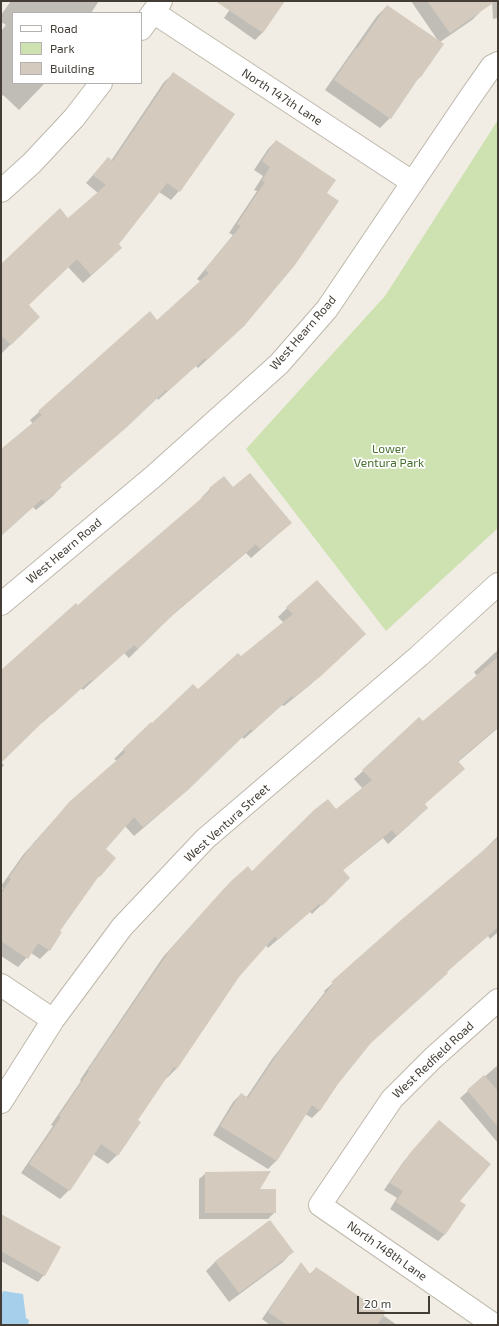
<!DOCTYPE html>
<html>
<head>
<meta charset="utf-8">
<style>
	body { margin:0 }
	#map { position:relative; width:499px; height:1326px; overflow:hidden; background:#f1ede5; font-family:"Exo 2",sans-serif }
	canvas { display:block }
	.frame { position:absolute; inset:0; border:2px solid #433d35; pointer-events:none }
	.legend { position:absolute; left:12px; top:12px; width:130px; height:72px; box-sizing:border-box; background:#fff; border:1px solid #b4b1ae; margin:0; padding:5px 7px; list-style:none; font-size:12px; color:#433d35 }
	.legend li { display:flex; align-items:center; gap:8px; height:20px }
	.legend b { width:20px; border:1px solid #b4b1ae }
	.scale { position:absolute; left:357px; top:1296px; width:73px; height:18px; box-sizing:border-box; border:2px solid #433d35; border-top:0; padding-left:5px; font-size:12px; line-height:14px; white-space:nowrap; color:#433d35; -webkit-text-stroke:3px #fff; paint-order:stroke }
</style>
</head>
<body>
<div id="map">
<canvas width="499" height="1326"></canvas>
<div class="frame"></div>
<ul class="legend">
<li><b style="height:5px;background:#fff"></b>Road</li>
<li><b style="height:11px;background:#cde2b0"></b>Park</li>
<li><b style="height:11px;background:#d4cbbe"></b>Building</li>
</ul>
<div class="scale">20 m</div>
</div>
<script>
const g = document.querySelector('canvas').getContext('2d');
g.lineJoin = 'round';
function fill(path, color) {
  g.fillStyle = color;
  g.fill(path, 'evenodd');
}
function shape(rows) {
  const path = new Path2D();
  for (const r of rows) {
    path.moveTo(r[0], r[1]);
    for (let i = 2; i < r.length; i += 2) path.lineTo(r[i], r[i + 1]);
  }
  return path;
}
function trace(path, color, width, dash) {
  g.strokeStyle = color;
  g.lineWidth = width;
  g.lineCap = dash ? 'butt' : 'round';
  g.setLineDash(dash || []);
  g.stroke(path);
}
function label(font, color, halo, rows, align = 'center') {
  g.font = font + ' "Exo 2",sans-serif';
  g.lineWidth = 3.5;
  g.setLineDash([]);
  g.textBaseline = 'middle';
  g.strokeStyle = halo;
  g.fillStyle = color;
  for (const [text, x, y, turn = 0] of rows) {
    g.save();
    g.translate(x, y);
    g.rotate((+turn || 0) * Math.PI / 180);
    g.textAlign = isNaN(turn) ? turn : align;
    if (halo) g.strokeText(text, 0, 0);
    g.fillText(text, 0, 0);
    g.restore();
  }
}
const green = shape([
	[498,120,498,528,386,631,246,449,385,296]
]);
const water = shape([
	[3,1291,23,1294,26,1318,29,1320,28,1325,1,1325,1,1297]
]);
const shadow = shape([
	[11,1,99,1,91,13,13,13,13,83,45,83,19,110,3,95,1,97,1,31,6,25,1,22,1,15],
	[226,1,283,1,262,33,255,40,224,18,233,5],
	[411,1,475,1,482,10,472,20,440,42,421,76,413,84,390,118,380,128,325,90,377,16,387,6,439,42],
	[492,1,498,1,498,18,493,19],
	[173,74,179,191,171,200,159,192,118,244,113,256,83,283,68,267,28,305,30,325,2,353,1,266,68,219,98,193,86,183,108,158,111,161,164,82],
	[276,141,245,325,198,368,196,366,158,400,157,398,117,435,59,485,61,487,53,496,36,510,33,507,1,536,1,451,33,424,30,420,39,412,157,321,201,282,197,279,233,235,229,233,257,191,254,190,263,176,254,170,268,149],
	[210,489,233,489,291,523,251,558,246,553,168,619,129,658,124,653,83,690,81,688,42,723,41,722,1,762,1,672,202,499,201,498],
	[287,608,365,634,310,685,284,706,282,705,244,739,242,737,176,800,134,836,125,826,104,849,99,876,90,885,58,931,49,950,40,959,31,953,18,967,1,956,1,891,3,888,1,886,23,855,61,812,117,761,114,759,151,723,152,725,241,658,284,623,278,617],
	[498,650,498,728,458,762,424,804,418,817,388,844,383,838,342,871,349,878,312,914,310,912,268,948,266,945,238,977,176,1069,167,1078,166,1077,137,1120,117,1155,108,1164,93,1154,69,1190,60,1199,21,1173,53,1126,51,1125,81,1081,80,1080,163,957,221,892,230,883,252,872,336,811,363,789,354,779,363,771,477,676,474,672],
	[1,762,4,765,1,769],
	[498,836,498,932,490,939,488,936,446,972,368,1045,337,1084,320,1110,312,1118,305,1114,276,1161,268,1169,213,1135,233,1102,241,1094,246,1098,272,1059,325,992,324,991,483,851],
	[498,1065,498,1143,460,1098],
	[439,1121,458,1201,444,1235,438,1241,390,1209,397,1198,384,1190,404,1161],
	[206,1173,258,1190,275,1212,268,1219,199,1219,199,1179],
	[1,1215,44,1275,38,1282,1,1261],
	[269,1221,292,1252,283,1262,229,1302,206,1271,215,1262],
	[301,1264,309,1275,316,1268,397,1325,270,1325,262,1319,295,1271]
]);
const building = shape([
	[215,1,285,1,263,33],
	[427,1,496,1,450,33],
	[387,5,444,44,421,77,420,76,391,119,334,80,356,48,357,49],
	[173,72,235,114,180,192,167,183,119,244,122,248,91,275,77,259,29,305,40,317,11,345,1,335,1,264,60,208,68,218,106,185,93,175,108,157,113,161],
	[276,140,336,180,327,193,339,201,295,265,245,325,207,360,205,358,167,392,166,390,127,427,60,485,62,487,45,502,42,499,1,536,1,449,42,415,38,411,150,311,157,320,209,273,205,270,241,226,237,224,265,182,262,181,270,167,262,161],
	[250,473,292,523,260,549,256,544,178,610,138,649,134,645,93,681,91,680,52,715,51,714,1,763,1,670,76,603,78,605,99,586,211,490,209,488,224,476,233,487],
	[317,580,366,634,321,676,293,698,292,696,253,731,251,729,187,791,143,827,134,817,106,849,116,858,100,877,99,876,60,931,62,932,50,951,38,943,28,959,1,941,1,894,11,879,9,877,32,845,33,845,69,802,126,752,123,749,151,722,152,723,193,684,198,689,238,653,241,656,293,614,286,607],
	[498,657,498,727,458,761,465,769,425,804,428,808,397,836,392,830,343,870,350,878,322,906,319,904,278,940,275,936,239,977,177,1069,174,1067,138,1120,141,1122,118,1156,101,1144,70,1191,29,1164,61,1117,59,1116,89,1071,88,1070,172,947,230,882,248,866,252,871,314,810,328,799,336,809,372,780,362,770,419,717,423,721],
	[498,838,498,927,447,972,448,973,371,1043,338,1084,320,1111,312,1105,277,1161,220,1126,241,1093,248,1098,280,1050,333,984,331,982,401,920],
	[484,1075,498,1091,498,1127,467,1090],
	[439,1120,491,1164,460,1201,466,1205,445,1235,396,1202,403,1191,390,1183,410,1153],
	[271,1171,260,1189,276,1189,276,1213,205,1213,205,1172],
	[1,1214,61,1247,45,1276,1,1251],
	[270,1220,294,1252,239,1293,215,1261],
	[301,1262,311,1275,316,1267,363,1299,364,1298,386,1312,377,1325,287,1325,268,1312]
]);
const street = shape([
	[153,12,412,182],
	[141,29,161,1],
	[1,191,32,163,74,118,101,83],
	[1,604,154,476,279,364,327,309,471,96,492,66,498,63],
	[1,985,53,1020],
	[1,1102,53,1020,122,927,205,839,419,656,498,584],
	[494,1325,320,1205,392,1099,433,1058,498,1000]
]);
const streetNames = [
	["North 147th Lane",282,97,33],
	["West Hearn Road",303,333,-49],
	["West Hearn Road",64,551,-40],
	["West Ventura Street",227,823,-42],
	["West Redfield Road",433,1060,-43],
	["North 148th Lane",387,1251,35]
];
const parkNames = [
	["Lower",389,449],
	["Ventura Park",389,463]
];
fill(green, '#cde2b0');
fill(water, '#a5cfea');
fill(shadow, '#0003');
fill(building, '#d4cbbe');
trace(street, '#beb7ab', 24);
trace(street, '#fff', 22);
label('12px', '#433d35', '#fff', streetNames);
label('12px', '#476f2d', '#fff', parkNames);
</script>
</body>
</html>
